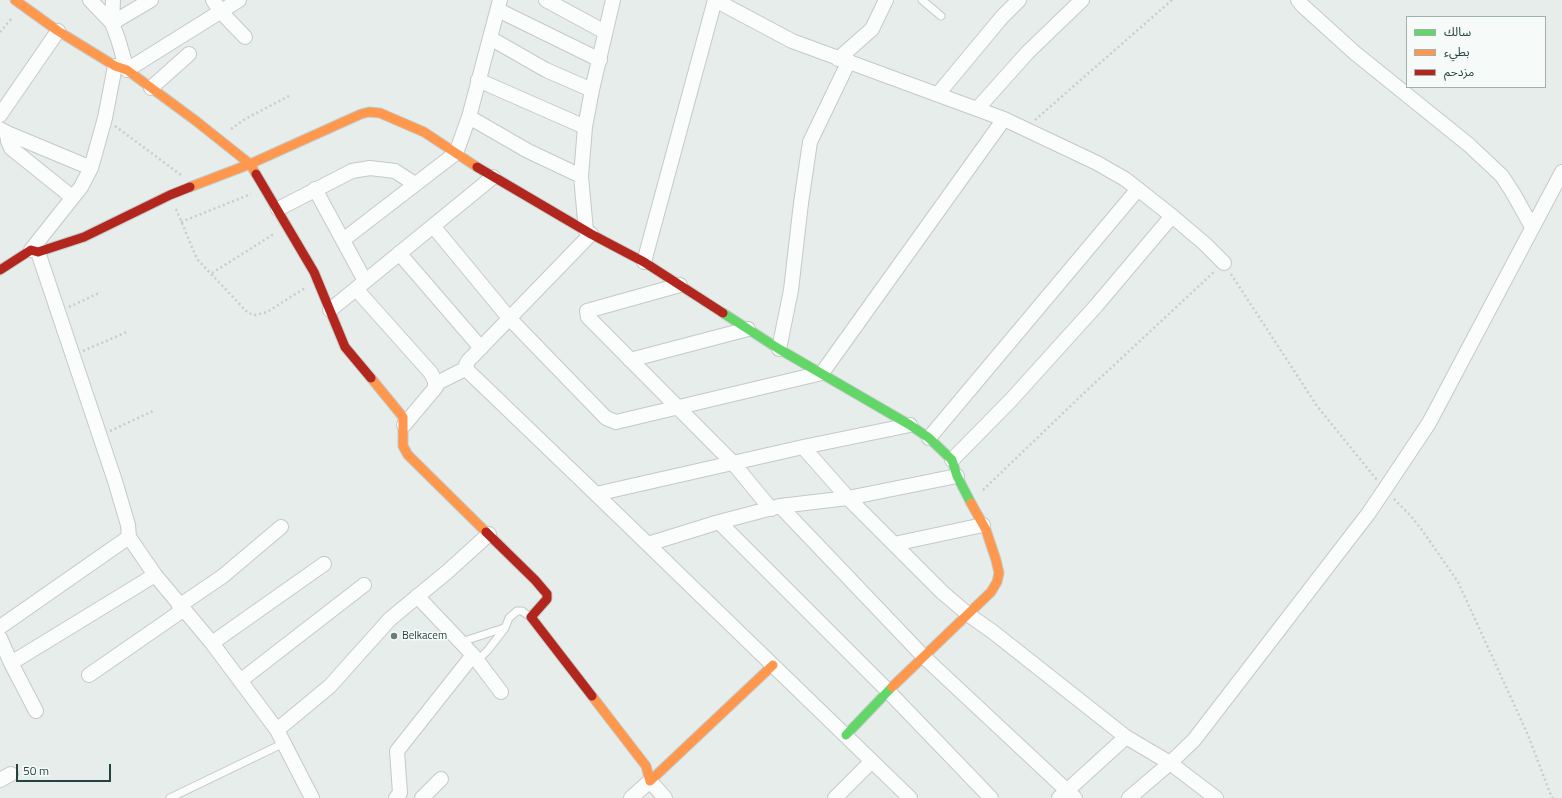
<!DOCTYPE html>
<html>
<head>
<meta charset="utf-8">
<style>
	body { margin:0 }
	#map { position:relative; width:1562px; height:798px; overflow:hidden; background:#e7edeb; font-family:"Titillium Web","Noto Sans Arabic",sans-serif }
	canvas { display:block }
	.legend { position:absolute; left:1406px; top:16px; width:140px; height:72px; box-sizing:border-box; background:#f6fbf9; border:1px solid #a1b1af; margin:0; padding:5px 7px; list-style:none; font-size:12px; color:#22433f }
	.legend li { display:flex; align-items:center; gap:8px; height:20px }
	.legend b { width:20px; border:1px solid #a1b1af }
	.scale { position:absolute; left:16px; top:764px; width:95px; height:18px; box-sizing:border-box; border:2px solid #22433f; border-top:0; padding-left:5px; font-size:12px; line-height:14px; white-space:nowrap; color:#22433f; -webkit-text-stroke:3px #f6fbf9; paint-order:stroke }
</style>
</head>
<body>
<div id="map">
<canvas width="1562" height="798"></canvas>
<ul class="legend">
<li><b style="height:5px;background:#63d668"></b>سالك</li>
<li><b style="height:5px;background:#ff974d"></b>بطيء</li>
<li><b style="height:5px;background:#b3261e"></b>مزدحم</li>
</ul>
<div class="scale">50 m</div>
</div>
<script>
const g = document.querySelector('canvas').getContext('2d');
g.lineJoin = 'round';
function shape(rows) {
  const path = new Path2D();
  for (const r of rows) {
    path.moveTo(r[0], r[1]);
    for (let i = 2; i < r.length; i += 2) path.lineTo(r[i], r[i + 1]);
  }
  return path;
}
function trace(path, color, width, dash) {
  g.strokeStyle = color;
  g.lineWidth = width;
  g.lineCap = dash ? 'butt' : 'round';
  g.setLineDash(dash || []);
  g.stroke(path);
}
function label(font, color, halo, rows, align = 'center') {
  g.font = font + ' "Titillium Web",sans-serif';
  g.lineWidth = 3;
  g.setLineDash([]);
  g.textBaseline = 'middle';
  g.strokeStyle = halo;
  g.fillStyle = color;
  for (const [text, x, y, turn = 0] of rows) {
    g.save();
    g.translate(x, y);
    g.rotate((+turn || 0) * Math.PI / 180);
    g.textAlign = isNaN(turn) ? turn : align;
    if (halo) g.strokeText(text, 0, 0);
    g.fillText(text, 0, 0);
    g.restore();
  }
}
const path = shape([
	[0,32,13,17],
	[1035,120,1172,0],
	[115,126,181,175],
	[231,129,245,119,289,96],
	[176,209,197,259,248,313,256,315,267,312,305,288],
	[181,222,251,194],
	[212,273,274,234],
	[1231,274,1317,406,1377,480],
	[69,307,101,292],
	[83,351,129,331],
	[110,431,153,411],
	[983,490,1083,394,1215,271],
	[1394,499,1410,515,1422,530,1458,582,1528,735,1550,793,1553,798]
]);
const lane = shape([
	[922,0,941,16],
	[461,642,504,628],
	[477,661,488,650,505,628,509,618,517,611,522,611,529,616],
	[170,798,284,743]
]);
const street = shape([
	[90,0,112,23,151,0],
	[113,0,112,23,118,39,127,70,239,0],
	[213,0,221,12,245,37],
	[546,0,605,32],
	[1298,0,1303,6,1355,53,1469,145,1502,176,1513,193,1532,227],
	[498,10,600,60],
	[490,38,546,70,592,90],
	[838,59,872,29,886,0],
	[478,80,585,127],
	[151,88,189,54],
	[938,94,1002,17,1019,0],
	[977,109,1028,52,1082,0],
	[0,115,58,31],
	[469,117,528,151,581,176],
	[0,129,7,133,91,168],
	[7,133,8,141,11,148,72,197],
	[315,189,365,281],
	[278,209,352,171,370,168,395,171,415,184],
	[433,226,509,318,606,418,616,422,822,373,1004,119],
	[586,231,581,176,585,127,592,90,613,0],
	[591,234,468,361,466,365,468,371,596,494],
	[343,240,456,153,469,117,500,0],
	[31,250,81,187,91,168,105,118,115,66],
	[38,252,115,481,128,525,129,537,155,575,212,643,277,730,312,798],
	[399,253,481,348],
	[644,262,715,0,792,41,1004,119,1097,163,1125,179,1172,216,1205,244,1224,263],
	[680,285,587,311,588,317,733,463,771,509],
	[356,289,431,373,435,381,436,387,404,425],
	[330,310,493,177],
	[779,349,791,290,801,203,810,142,849,61],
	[630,360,748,329],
	[435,384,467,368],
	[910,425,803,447,596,494,910,798],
	[929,438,1138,189],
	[803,447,848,498,943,593,969,615,993,632,1126,737,1170,763,1216,798],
	[952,460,1011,400,1096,306,1172,216],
	[780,506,924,657,1075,798],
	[719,522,888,691,991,798],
	[648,544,719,522,780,506,848,498,957,476],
	[894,544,983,525],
	[417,596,473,655,501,692],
	[179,606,223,576,281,527],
	[0,627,129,537],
	[0,638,11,663,36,711],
	[212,643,324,564],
	[11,663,155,575],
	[89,675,183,610],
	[240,681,364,585],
	[277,730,330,686,390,619,447,572,489,534],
	[0,780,11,774],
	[396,798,400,793,397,751,473,655],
	[422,798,441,779],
	[631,798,650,781,665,798],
	[835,798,872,761],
	[1059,798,1126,737],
	[1129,798,1170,763,1194,740,1368,514,1385,489,1429,423,1562,172]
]);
const fast = shape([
	[723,313,779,349,910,425,929,438,952,460,957,476,971,503],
	[846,735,892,687]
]);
const slow = shape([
	[15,0,58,31,115,66,127,70,196,121,250,164,256,174],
	[190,187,250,164,361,114,369,112,380,113,424,132,477,167],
	[371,378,403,417,403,446,408,455,486,532],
	[892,687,991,592,997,582,999,573,996,560,986,530,971,503],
	[592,696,646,766,650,781,773,665]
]);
const jam = shape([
	[477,167,591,234,644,262,723,313],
	[256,174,314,272,345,347,371,378],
	[0,270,31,250,38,252,84,237,170,195,190,187],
	[486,532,535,580,547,594,547,599,531,617,592,696]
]);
const markers = [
	[394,636,4,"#677e7b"]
];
const poiNames = [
	["Belkacem",402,636]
];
trace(lane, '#c4cac8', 9);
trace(street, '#c4cac8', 16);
trace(fast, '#c2cbc9', 11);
trace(slow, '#c2cbc9', 11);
trace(jam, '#c2cbc9', 11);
trace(path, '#c6cecd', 2.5, [2, 3]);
trace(lane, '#fbfcfc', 7);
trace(street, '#fbfcfc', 14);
trace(fast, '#63d668', 9);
trace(slow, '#ff974d', 9);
trace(jam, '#b3261e', 9);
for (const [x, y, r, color] of markers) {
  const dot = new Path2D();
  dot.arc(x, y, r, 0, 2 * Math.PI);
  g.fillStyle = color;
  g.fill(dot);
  trace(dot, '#f6fbf9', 1.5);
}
label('11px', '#22433f', '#f6fbf9', poiNames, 'left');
</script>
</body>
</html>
